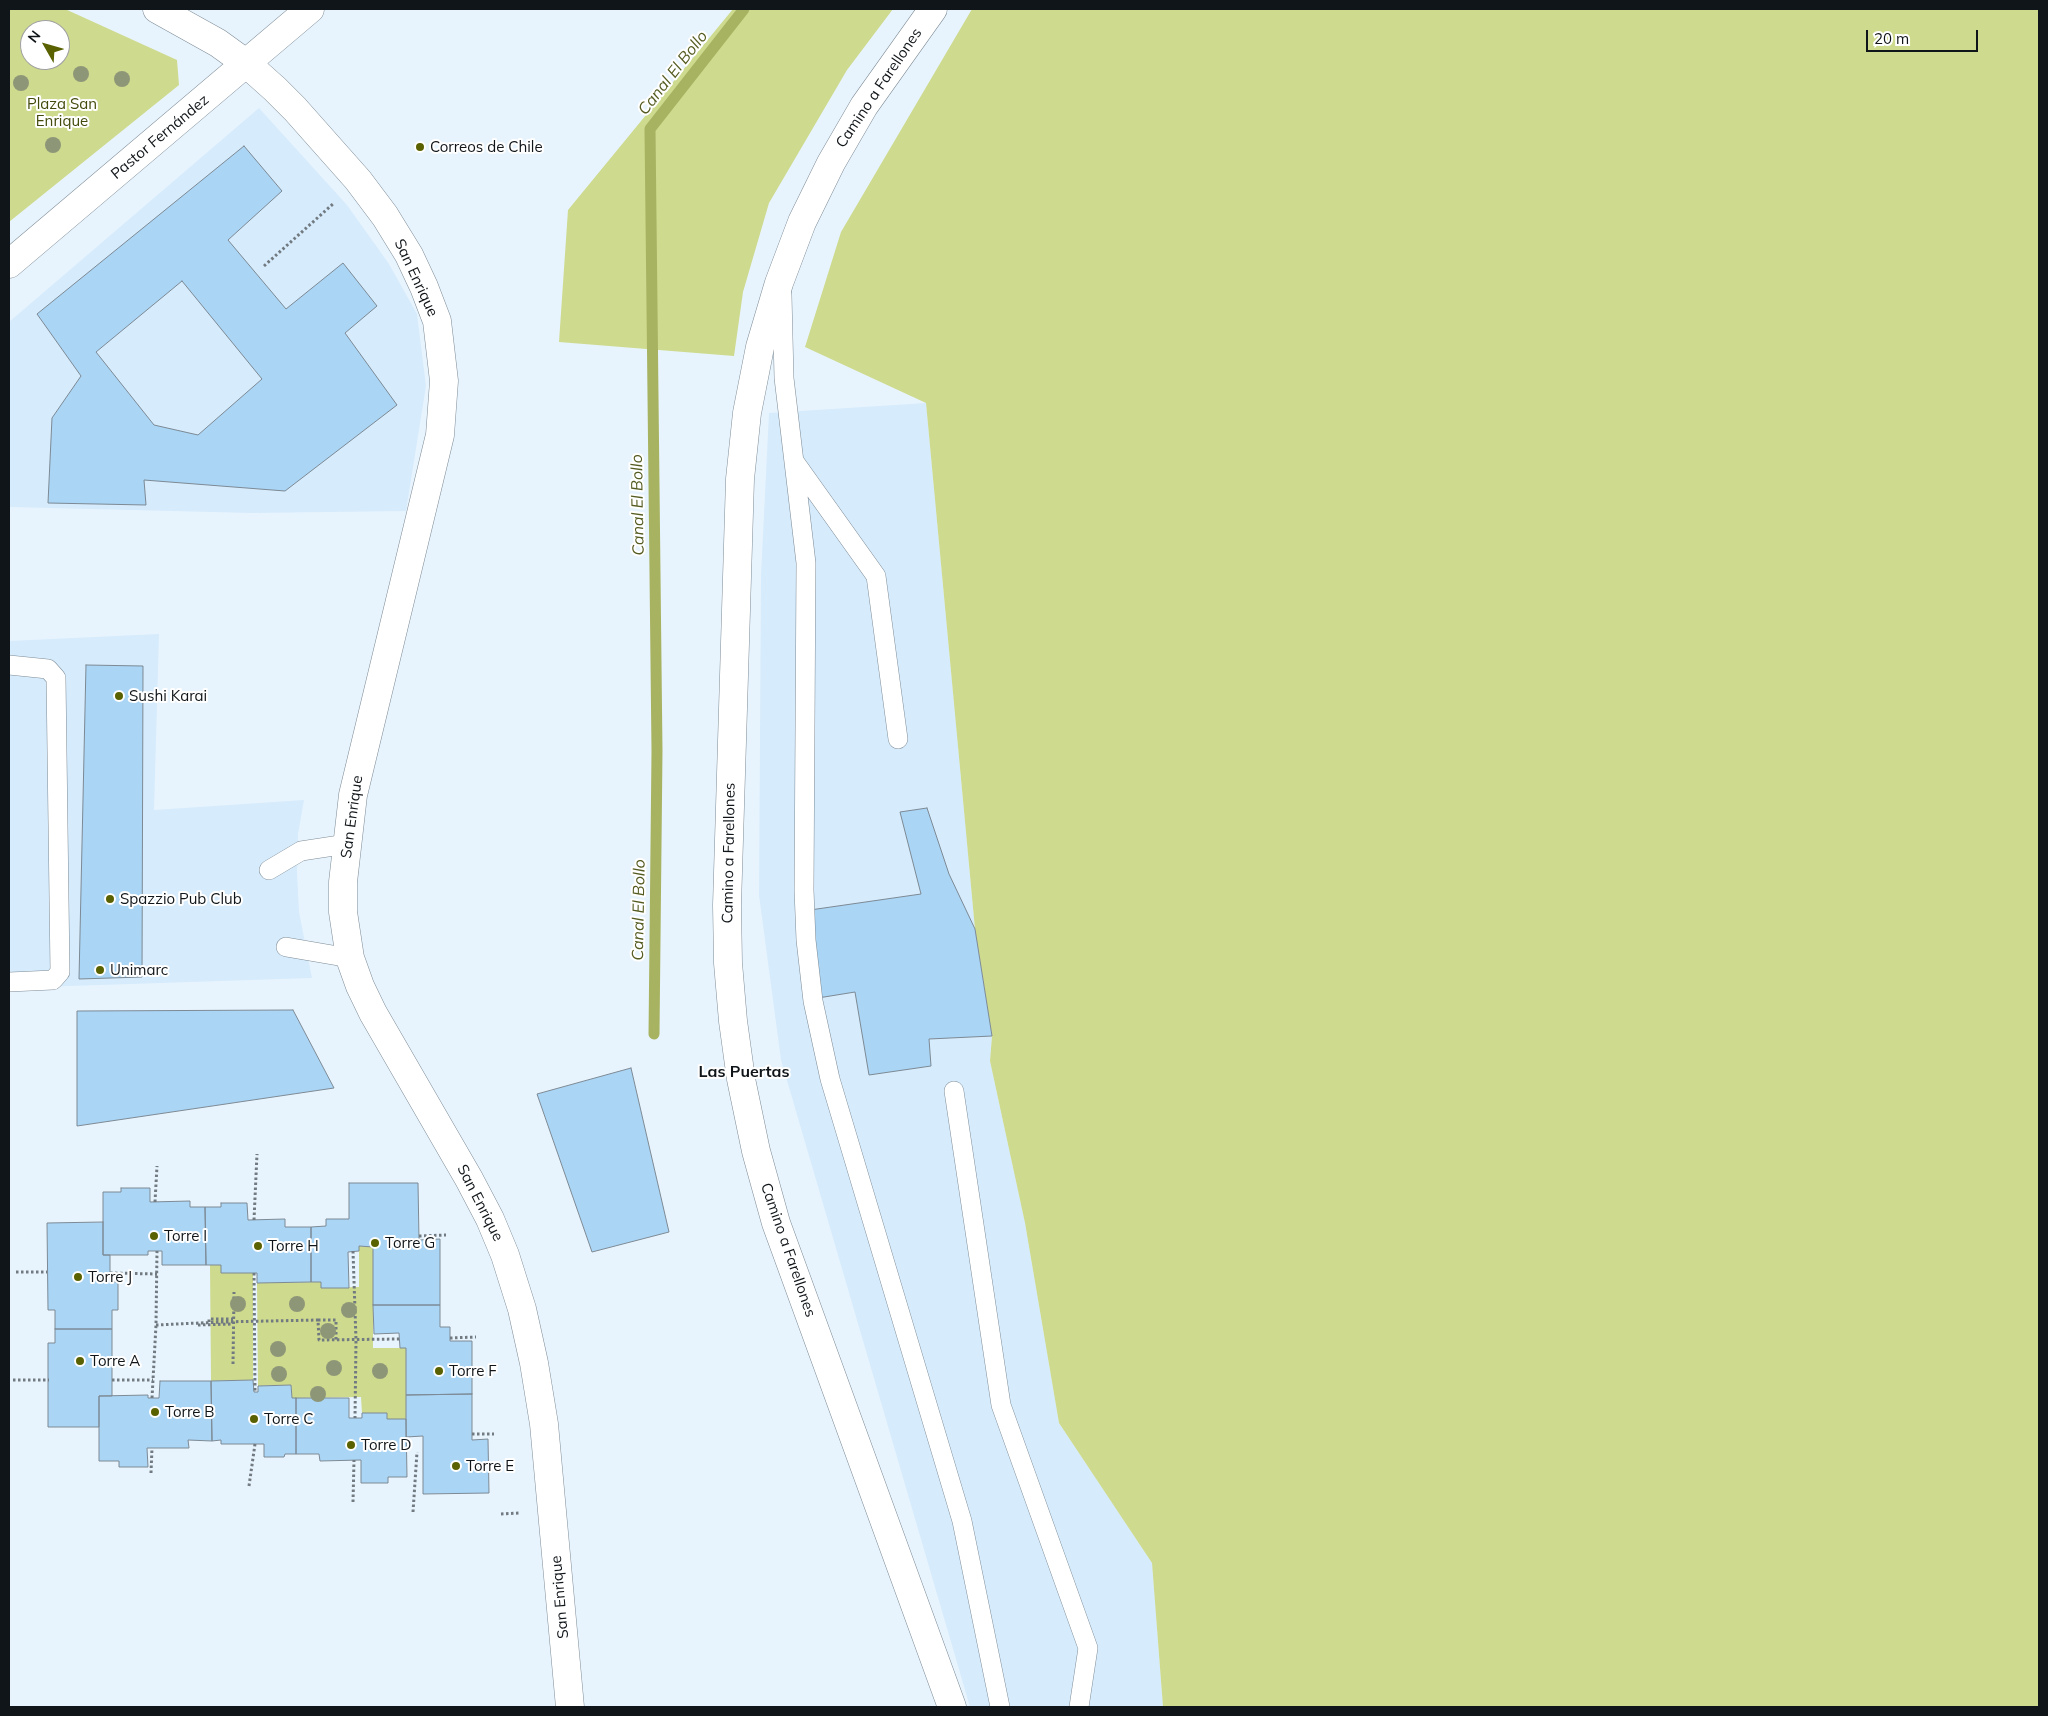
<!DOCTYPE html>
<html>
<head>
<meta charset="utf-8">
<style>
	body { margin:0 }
	#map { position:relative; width:2048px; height:1716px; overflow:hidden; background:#e8f4fd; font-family:Mulish,sans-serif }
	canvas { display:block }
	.frame { position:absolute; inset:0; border:10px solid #101519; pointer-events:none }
	.north { position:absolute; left:20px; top:20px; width:50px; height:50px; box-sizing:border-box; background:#fff; border:1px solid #9fa1a3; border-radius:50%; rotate:308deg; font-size:14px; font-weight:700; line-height:20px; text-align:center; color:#101519 }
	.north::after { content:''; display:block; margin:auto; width:18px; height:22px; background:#596100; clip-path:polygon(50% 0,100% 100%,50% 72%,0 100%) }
	.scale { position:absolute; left:1866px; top:30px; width:112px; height:22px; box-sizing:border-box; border:2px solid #101519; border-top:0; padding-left:6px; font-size:15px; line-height:18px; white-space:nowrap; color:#101519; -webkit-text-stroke:4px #fff; paint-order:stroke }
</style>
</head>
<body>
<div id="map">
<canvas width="2048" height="1716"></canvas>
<div class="frame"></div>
<div class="north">N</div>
<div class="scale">20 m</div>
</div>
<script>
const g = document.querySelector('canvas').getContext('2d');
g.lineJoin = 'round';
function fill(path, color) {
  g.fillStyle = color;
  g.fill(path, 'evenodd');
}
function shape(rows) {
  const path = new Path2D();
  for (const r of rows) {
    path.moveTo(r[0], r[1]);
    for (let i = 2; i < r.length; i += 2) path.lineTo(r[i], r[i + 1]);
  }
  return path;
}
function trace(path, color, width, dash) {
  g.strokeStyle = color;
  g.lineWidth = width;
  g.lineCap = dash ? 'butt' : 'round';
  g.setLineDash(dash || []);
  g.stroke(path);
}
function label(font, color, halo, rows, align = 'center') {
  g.font = font + ' Mulish,sans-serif';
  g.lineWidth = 4;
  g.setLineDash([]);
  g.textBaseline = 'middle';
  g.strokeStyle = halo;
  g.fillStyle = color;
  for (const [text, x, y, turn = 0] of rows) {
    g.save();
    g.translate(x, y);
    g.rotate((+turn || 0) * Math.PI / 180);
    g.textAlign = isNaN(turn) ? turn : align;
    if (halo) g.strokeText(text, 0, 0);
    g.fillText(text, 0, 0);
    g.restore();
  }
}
const built = shape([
	[259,108,347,205,389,264,417,314,426,386,406,511,252,513,10,507,9,322],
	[926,403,975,929,992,1036,990,1061,1025,1223,1059,1423,1152,1563,1163,1707,970,1707,781,1060,759,895,761,575,769,413],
	[159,634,154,810,304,800,298,834,297,872,299,912,312,978,9,988,9,641]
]);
const green = shape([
	[9,9,65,9,177,60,179,85,9,222],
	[30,30,60,30,60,60,30,60],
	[733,9,893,9,847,70,769,203,743,292,734,356,559,342,568,210],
	[972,9,2039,9,2039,1707,1163,1707,1152,1563,1059,1423,1025,1223,990,1061,992,1036,975,929,926,403,805,347,841,232],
	[359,1246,373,1247,373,1348,406,1348,406,1419,387,1419,387,1413,362,1413,361,1397,292,1398,291,1385,258,1386,257,1283,321,1282,321,1288,359,1287],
	[210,1265,221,1265,253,1273,253,1380,211,1381]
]);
const stream = shape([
	[654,1034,657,751,650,129,744,9]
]);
const building = shape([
	[244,146,282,191,228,240,286,309,343,263,377,306,345,333,397,405,285,491,144,480,146,505,48,503,52,418,81,376,37,314,244,146],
	[182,281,262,379,198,435,154,425,96,352,182,281],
	[86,665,143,666,142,977,79,979,86,665],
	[927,808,949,874,975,929,992,1036,929,1039,931,1066,869,1075,855,992,818,998,810,910,921,894,900,812,927,808],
	[293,1010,334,1088,77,1126,77,1011,293,1010],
	[631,1068,669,1232,592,1252,537,1094,631,1068],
	[349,1183,418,1183,419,1240,440,1239,440,1305,373,1305,373,1247,359,1246,359,1251,348,1252,349,1288,321,1288,321,1282,311,1282,311,1227,326,1226,326,1219,349,1219,349,1183],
	[121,1188,150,1188,150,1202,190,1201,190,1207,205,1207,206,1265,162,1265,162,1251,148,1251,148,1255,103,1255,103,1192,121,1192,121,1188],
	[221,1203,247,1203,248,1220,285,1219,285,1227,311,1227,311,1282,257,1283,257,1273,221,1273,221,1265,206,1265,205,1207,221,1207,221,1203],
	[103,1222,103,1255,110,1255,110,1282,118,1282,118,1310,112,1310,112,1329,55,1329,55,1310,48,1310,47,1223,103,1222],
	[373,1305,440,1305,440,1327,450,1327,450,1341,472,1341,472,1394,406,1395,406,1348,400,1348,399,1333,374,1334,373,1305],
	[55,1329,112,1329,112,1396,99,1396,99,1427,48,1427,48,1343,55,1343,55,1329],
	[253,1380,254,1392,258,1392,258,1386,291,1385,292,1398,296,1398,296,1454,285,1454,284,1457,264,1457,264,1444,221,1444,221,1440,212,1441,211,1381,253,1380],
	[160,1381,211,1381,212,1441,188,1440,189,1448,147,1448,148,1467,119,1467,119,1461,99,1461,99,1396,148,1395,148,1398,159,1398,160,1381],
	[472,1394,472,1440,488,1439,489,1493,423,1494,423,1436,406,1437,406,1395,472,1394],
	[296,1398,349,1398,349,1418,362,1418,362,1413,387,1413,387,1419,406,1419,407,1477,388,1477,388,1483,361,1483,361,1460,320,1461,319,1454,296,1454,296,1398]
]);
const path = shape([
	[264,266,334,203],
	[155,1202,157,1166],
	[254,1220,257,1154],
	[419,1236,446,1235],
	[353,1251,356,1340,355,1418],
	[16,1272,47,1272],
	[110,1273,157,1274],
	[254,1273,255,1392],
	[318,1320,336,1320,336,1340],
	[209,1322,209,1319,233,1319],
	[156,1325,220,1322,318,1320,319,1340,399,1339],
	[198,1325,233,1324],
	[450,1338,476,1337],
	[233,1364,234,1292],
	[13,1380,49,1380],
	[112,1380,153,1380],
	[152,1398,156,1325,157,1251],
	[472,1434,494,1434],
	[151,1473,152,1448],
	[249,1486,255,1444],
	[353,1502,354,1460],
	[413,1512,417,1452],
	[501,1514,520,1513]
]);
const lane = shape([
	[782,295,784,378,806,563,804,890,806,940,813,1001,830,1079,962,1521,1000,1707],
	[794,461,876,576,898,739],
	[9,665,48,669,56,678,60,972,53,980,9,982],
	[269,870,301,851,347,844],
	[286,947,350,958],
	[954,1091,1001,1405,1088,1648,1079,1707]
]);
const street = shape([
	[157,9,218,43,247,64,275,89,295,109,358,180,385,216,409,255,424,287,437,321,444,381,440,435,353,795,343,882,343,912,350,958,360,986,373,1013,469,1179,490,1219,505,1255,522,1309,534,1363,544,1424,570,1707],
	[9,264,310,9]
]);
const secondary = shape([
	[933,9,864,106,831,163,802,222,779,283,760,347,747,413,740,479,727,905,728,963,733,1021,741,1079,756,1151,776,1223,952,1707]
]);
const trees = [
	[81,74],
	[122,79],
	[21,83],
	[53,145],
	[238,1304],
	[297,1304],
	[349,1310],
	[328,1331],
	[278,1349],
	[334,1368],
	[380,1371],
	[279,1374],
	[318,1394]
];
const markers = [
	[420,147,5,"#596100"],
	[119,696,5,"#596100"],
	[110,899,5,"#596100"],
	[100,970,5,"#596100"],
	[154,1236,5,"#596100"],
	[375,1243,5,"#596100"],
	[258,1246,5,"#596100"],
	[78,1277,5,"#596100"],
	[80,1361,5,"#596100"],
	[439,1371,5,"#596100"],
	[155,1412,5,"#596100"],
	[254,1419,5,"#596100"],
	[351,1445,5,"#596100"],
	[456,1466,5,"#596100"]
];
const streetNames = [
	["Camino a Farellones",879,88,-56],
	["Pastor Fernández",160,137,-40],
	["San Enrique",416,278,65],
	["San Enrique",352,817,-82],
	["Camino a Farellones",729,853,-89],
	["San Enrique",480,1203,63],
	["Camino a Farellones",788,1250,71],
	["San Enrique",560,1597,-95]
];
const parkNames = [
	["Plaza San",62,104],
	["Enrique",62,121]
];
const poiNames = [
	["Correos de Chile",430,147],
	["Sushi Karai",129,696],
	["Spazzio Pub Club",120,899],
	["Unimarc",110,970],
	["Torre I",164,1236],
	["Torre G",385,1243],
	["Torre H",268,1246],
	["Torre J",88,1277],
	["Torre A",90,1361],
	["Torre F",449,1371],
	["Torre B",165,1412],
	["Torre C",264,1419],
	["Torre D",361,1445],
	["Torre E",466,1466]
];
const waterNames = [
	["Canal El Bollo",673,73,-52],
	["Canal El Bollo",638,505,-91],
	["Canal El Bollo",639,910,-89]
];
const neighbourhoodNames = [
	["Las Puertas",744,1072]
];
fill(built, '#d6ebfc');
fill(green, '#ceda8d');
trace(stream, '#a8b362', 11);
fill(building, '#aad5f5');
trace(building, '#7d8a95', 1);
trace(lane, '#7e8c96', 20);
trace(street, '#7e8c96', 29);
trace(secondary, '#7e8c96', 29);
trace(path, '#717a80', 3, [2.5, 2.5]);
trace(lane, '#fff', 19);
trace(street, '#fff', 28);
trace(secondary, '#fff', 28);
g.fillStyle = '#8e9678';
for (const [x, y] of trees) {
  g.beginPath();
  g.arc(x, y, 8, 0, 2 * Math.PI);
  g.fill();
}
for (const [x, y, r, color] of markers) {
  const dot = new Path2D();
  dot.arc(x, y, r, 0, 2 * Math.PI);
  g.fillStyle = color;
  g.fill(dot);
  trace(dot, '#fff', 2);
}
label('15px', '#101519', '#fff', streetNames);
label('15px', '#444a0c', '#fff', parkNames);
label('15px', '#101519', '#fff', poiNames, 'left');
label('italic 16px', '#555c21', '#fff', waterNames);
label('bold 16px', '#101519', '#fff', neighbourhoodNames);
</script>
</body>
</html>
